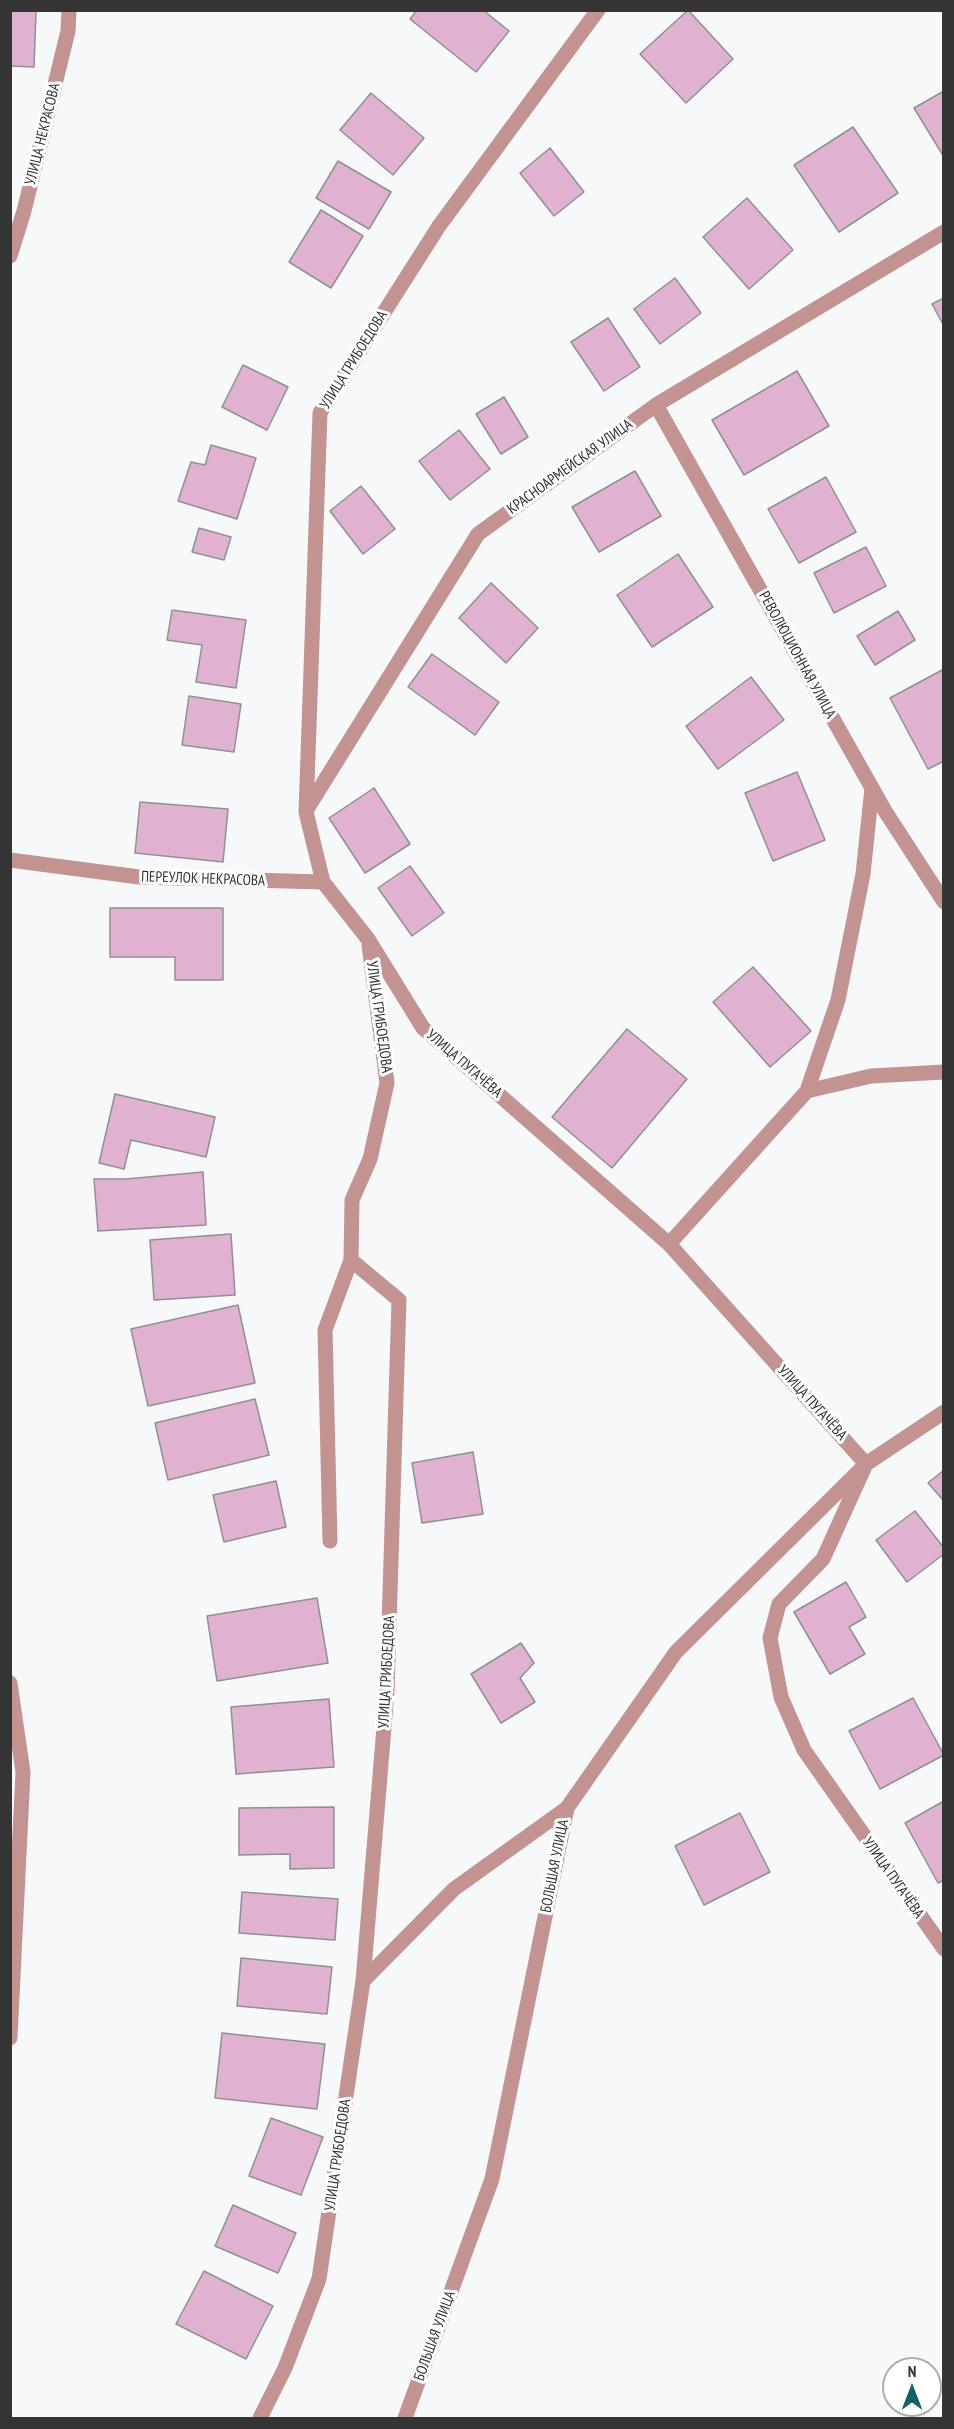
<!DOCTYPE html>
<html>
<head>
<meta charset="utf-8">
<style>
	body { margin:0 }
	#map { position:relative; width:954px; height:2429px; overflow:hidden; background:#f7f8fa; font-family:"PT Sans Narrow",sans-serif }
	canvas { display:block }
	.frame { position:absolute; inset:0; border:12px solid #343435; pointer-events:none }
	.north { position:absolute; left:882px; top:2357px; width:60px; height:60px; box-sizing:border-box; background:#fff; border:2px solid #aeaeae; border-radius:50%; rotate:0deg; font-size:16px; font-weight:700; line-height:24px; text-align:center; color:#343435 }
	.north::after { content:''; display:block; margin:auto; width:21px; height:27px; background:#116262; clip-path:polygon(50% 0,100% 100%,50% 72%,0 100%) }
</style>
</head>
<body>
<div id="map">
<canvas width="954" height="2429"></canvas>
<div class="frame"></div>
<div class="north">N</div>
</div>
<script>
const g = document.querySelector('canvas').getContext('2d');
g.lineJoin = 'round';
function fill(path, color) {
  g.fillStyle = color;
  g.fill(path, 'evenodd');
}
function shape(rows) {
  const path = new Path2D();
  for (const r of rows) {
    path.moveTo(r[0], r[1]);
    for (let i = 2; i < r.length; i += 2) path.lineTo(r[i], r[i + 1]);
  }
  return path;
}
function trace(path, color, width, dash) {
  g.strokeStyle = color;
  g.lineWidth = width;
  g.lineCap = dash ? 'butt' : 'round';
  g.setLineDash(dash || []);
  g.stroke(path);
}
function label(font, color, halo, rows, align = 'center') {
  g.font = font + ' "PT Sans Narrow",sans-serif';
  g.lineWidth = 6;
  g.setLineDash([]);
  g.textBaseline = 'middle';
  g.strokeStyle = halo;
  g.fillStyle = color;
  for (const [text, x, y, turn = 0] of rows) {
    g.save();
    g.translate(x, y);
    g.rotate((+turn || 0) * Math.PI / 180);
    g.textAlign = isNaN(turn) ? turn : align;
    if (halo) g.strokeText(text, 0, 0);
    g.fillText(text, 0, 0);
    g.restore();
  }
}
const building = shape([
	[10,10,36,11,34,67,10,66,10,10],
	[417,10,483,10,509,31,476,72,410,19,417,10],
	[688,10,733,59,686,103,640,54,688,10],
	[944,91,944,157,914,108,944,91],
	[371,93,424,138,393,175,340,130,371,93],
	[853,127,898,193,839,232,794,165,853,127],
	[550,148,584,192,554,216,520,173,550,148],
	[338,161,391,192,369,229,316,198,338,161],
	[747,198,793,250,749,289,703,237,747,198],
	[321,210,363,236,331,288,289,262,321,210],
	[675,278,701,313,660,344,634,309,675,278],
	[944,298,944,326,932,304,944,298],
	[608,318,640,367,604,391,571,342,608,318],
	[243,365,288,387,267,430,222,407,243,365],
	[797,371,829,426,744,475,712,420,797,371],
	[504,397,528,437,501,454,476,414,504,397],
	[459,430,490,469,450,500,419,461,459,430],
	[211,445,256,458,237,519,178,501,191,462,205,465,211,445],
	[635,471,661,516,599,552,572,507,635,471],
	[826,477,856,532,799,563,768,509,826,477],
	[361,486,395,529,363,554,330,511,361,486],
	[199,528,231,537,224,560,192,552,199,528],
	[866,547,886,586,834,613,814,573,866,547],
	[678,554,713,607,652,647,617,595,678,554],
	[491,583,538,628,506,663,459,618,491,583],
	[172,610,246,620,236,688,196,682,202,645,167,640,172,610],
	[898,611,915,640,875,665,857,636,898,611],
	[432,654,499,702,475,735,408,687,432,654],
	[944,669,944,761,928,769,890,698,944,669],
	[751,677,784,720,718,769,686,726,751,677],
	[189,696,241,704,234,752,182,745,189,696],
	[797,772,825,840,773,861,745,793,797,772],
	[374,788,410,844,365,873,329,818,374,788],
	[140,802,228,809,223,862,135,853,140,802],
	[410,866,444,913,412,936,378,888,410,866],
	[110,908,223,908,223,980,175,980,175,957,110,957,110,908],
	[753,967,811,1031,770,1067,713,1002,753,967],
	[627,1029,687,1079,612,1168,552,1117,627,1029],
	[115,1094,215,1117,206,1157,131,1140,124,1169,99,1163,115,1094],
	[203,1172,206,1225,98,1231,94,1179,126,1179,203,1172],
	[231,1234,235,1295,154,1300,150,1240,231,1234],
	[238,1305,255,1383,148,1406,131,1329,238,1305],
	[255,1399,269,1455,168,1480,155,1423,255,1399],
	[473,1452,483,1514,422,1523,412,1463,473,1452],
	[944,1470,944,1501,928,1483,944,1470],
	[276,1481,286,1527,224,1542,213,1495,276,1481],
	[915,1511,944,1548,944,1554,907,1582,876,1540,915,1511],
	[846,1582,866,1617,849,1627,865,1654,830,1674,794,1612,846,1582],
	[317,1598,328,1663,217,1681,207,1616,317,1598],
	[521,1643,534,1663,520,1678,535,1702,501,1723,471,1674,521,1643],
	[913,1698,944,1755,880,1789,849,1731,913,1698],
	[329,1699,334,1767,236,1774,231,1707,329,1699],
	[944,1801,944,1880,938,1883,905,1823,944,1801],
	[334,1807,334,1868,290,1869,290,1854,239,1855,239,1808,334,1807],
	[740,1813,770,1872,704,1905,675,1846,740,1813],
	[242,1892,338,1899,335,1940,239,1933,242,1892],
	[241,1958,332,1967,327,2014,237,2006,241,1958],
	[222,2033,325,2044,317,2109,215,2098,222,2033],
	[271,2118,323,2137,301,2195,249,2176,271,2118],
	[233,2205,296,2233,278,2273,215,2246,233,2205],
	[204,2271,273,2306,246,2359,176,2324,204,2271]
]);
const service = shape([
	[330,1541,325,1330,351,1260],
	[363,1981,454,1889,567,1808]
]);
const minor = shape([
	[10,256,24,211,68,31,69,10],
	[656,405,885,811,944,902],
	[307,809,478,534,656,405,944,232],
	[10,860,139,877,323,882,368,939,423,1028,669,1244,866,1464,823,1559,779,1604,770,1638,781,1697,804,1750,944,1949],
	[323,882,306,812,320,413,439,226,598,10],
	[807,1091,871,1076,944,1072],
	[669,1244,807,1091,838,1000,863,874,872,788],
	[10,1683,23,1772,10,2038],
	[260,2418,285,2368,319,2279,363,1981,387,1691,399,1300,351,1260,352,1200,370,1159,387,1083,369,945],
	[405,2418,492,2179,567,1808,676,1652,866,1464,944,1412]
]);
const streetNames = [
	["УЛИЦА НЕКРАСОВА",43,134,-76],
	["УЛИЦА ГРИБОЕДОВА",354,360,-58],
	["КРАСНОАРМЕЙСКАЯ УЛИЦА",570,467,-36],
	["РЕВОЛЮЦИОННАЯ УЛИЦА",797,655,61],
	["ПЕРЕУЛОК НЕКРАСОВА",203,879,2],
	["УЛИЦА ГРИБОЕДОВА",379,1017,82],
	["УЛИЦА ПУГАЧЁВА",464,1064,41],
	["УЛИЦА ПУГАЧЁВА",812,1403,48],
	["УЛИЦА ГРИБОЕДОВА",387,1672,-87],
	["БОЛЬШАЯ УЛИЦА",555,1866,-79],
	["УЛИЦА ПУГАЧЁВА",893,1878,55],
	["УЛИЦА ГРИБОЕДОВА",338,2155,-82],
	["БОЛЬШАЯ УЛИЦА",435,2336,-70]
];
fill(building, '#e1b1d2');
trace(building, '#919091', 1.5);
trace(service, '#c39391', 15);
trace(minor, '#c39391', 15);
label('15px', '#343435', '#fff', streetNames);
</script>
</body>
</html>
